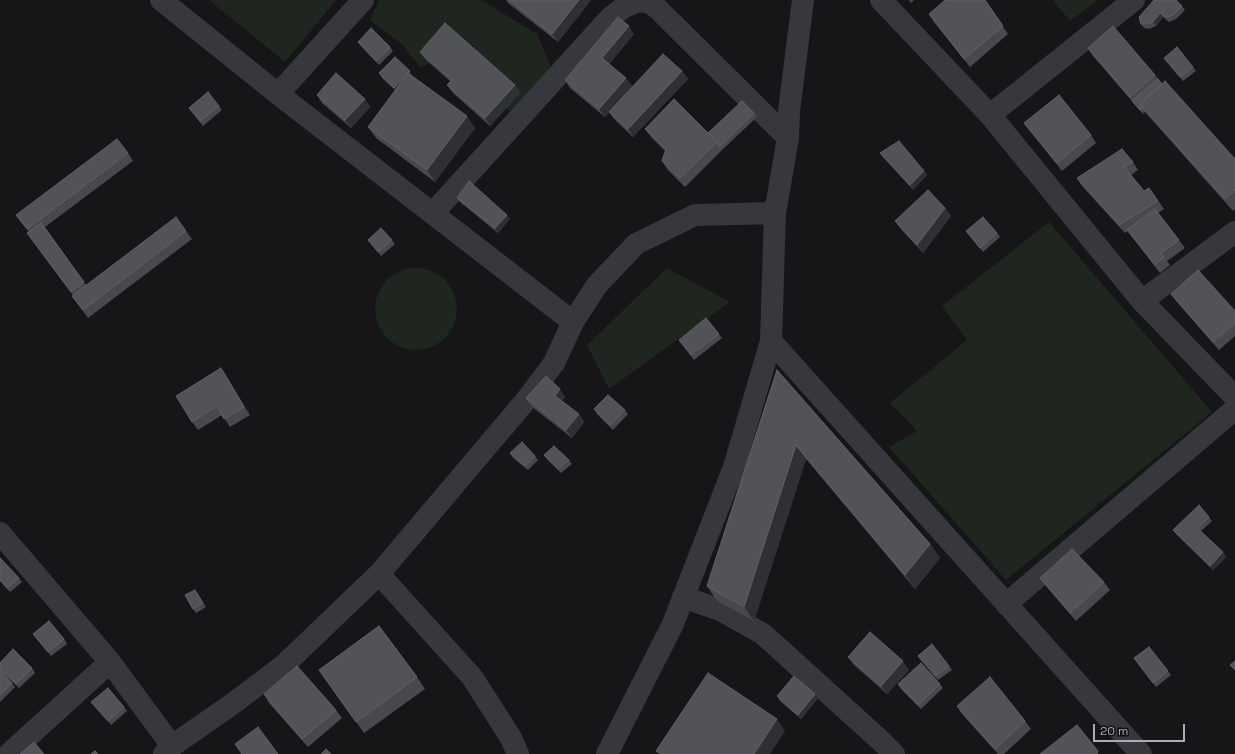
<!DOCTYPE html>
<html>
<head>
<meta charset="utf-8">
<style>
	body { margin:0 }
	#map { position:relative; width:1235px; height:754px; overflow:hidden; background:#161618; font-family:"Space Grotesk",sans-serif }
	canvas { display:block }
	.scale { position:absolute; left:1093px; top:724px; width:92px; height:18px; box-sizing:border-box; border:2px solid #a8adb8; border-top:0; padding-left:5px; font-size:12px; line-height:14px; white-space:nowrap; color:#a8adb8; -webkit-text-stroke:3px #111113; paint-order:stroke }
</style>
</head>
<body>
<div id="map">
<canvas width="1235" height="754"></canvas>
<div class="scale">20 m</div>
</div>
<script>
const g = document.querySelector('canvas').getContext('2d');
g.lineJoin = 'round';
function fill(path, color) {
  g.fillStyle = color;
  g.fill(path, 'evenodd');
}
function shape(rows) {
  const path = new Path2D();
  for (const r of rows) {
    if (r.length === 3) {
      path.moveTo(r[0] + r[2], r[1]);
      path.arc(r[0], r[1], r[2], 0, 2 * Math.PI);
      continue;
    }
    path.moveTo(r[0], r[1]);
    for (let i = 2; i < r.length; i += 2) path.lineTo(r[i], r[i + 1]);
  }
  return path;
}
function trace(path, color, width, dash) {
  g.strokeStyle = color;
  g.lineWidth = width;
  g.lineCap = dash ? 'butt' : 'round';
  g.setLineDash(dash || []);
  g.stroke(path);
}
const green = shape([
	[209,0,336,0,285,62],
	[379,0,481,0,537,34,549,61,550,73,530,96,509,112,493,87,472,45,420,67,402,44,370,20],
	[1053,0,1098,0,1070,21],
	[1049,222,1212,412,1006,580,889,447,917,431,890,403,967,340,942,306],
	[416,309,41],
	[667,268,730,302,609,389,587,345]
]);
const street = shape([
	[161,0,278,94,573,322],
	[881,0,990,115,1142,301,1235,397],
	[278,94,363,0],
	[990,115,1134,0],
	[433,213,610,18,624,7,639,1,650,3,658,9,788,138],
	[1142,301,1235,232],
	[771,341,1141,754],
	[0,533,110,662,172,746],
	[379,574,472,677,511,738,518,754],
	[683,597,720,610,763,634,881,741,894,754],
	[1006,604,1235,409],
	[9,754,110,662],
	[164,754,172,746,235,702,284,665,379,574,527,399,554,363,573,322,597,285,636,244,695,215,775,213],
	[607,754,673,624,734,467,771,341,775,213,788,138,789,111,803,0]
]);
const wall = shape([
	[506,0,591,0,558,42,508,3],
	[909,0,914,0,911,3],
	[985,0,1008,34,970,67,934,22,929,14],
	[1182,6,1185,10,1176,19,1169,22,1163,17,1156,26,1149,29,1144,28,1141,24,1139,17],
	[634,34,609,64,632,86,616,104,682,71,688,79,633,137,615,120,609,112,605,117,570,88,565,80],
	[358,42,390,47,393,51,379,65,361,46],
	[1088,48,1155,75,1162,84,1235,159,1235,209,1233,211,1145,112,1143,114,1093,56],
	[420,52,515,85,520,93,490,126,453,93,447,85,451,82,426,60],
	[1164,58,1193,67,1196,71,1183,81],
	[379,73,412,76,475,128,435,182,376,138,368,127,395,90,382,78],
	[317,95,365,99,370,107,351,128,322,103],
	[219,106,222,110,203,126,189,108],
	[754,113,757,117,722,150,685,187,667,169,662,161,665,151,651,137,645,129,708,133],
	[1024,123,1091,135,1096,143,1062,171,1030,131],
	[128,153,133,161,45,227,86,285,186,231,192,239,88,318,72,296,73,295,33,241,29,232,16,215],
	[880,153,924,171,927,175,913,190,883,157],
	[1133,162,1138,170,1131,175,1144,191,1155,196,1164,209,1158,213,1185,248,1167,261,1170,265,1160,273,1128,231,1125,233,1082,186,1077,178],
	[457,198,510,219,498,233,460,202],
	[945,208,951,216,923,253,901,229,895,221],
	[966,231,997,233,1000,237,983,252],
	[368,240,392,240,395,244,381,256],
	[1171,294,1235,311,1235,336,1219,350,1177,302],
	[719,334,722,338,694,360,679,340],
	[221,368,250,415,230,427,222,415,198,430,192,422],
	[777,370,930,544,940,558,915,589,806,459,754,621,717,601,707,586],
	[565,397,562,401,579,414,584,422,572,438,531,406,526,398],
	[594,409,625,410,628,414,613,430,597,414],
	[510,453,535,456,538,460,528,470,513,458],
	[544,455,569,460,572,464,561,473,547,459],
	[1209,517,1212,521,1201,531,1223,552,1226,557,1213,570,1176,534,1173,530],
	[0,558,19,578,22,582,10,592,0,581],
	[1040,578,1104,582,1110,590,1076,621,1046,586],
	[198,594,206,607,196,613,193,609],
	[33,634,64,639,67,644,51,656],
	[1149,647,1171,675,1156,687,1134,658],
	[918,656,949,666,952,670,938,680],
	[848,657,909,670,887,694,854,665],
	[0,663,32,668,35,673,19,688,0,670],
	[0,670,12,683,15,687,0,702],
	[319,670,417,677,425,689,364,733],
	[898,684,940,684,943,688,921,709,901,689],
	[264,694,336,710,342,718,308,747,269,703],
	[815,694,818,698,801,719,780,701,777,696],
	[91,702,124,707,127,711,111,725],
	[957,706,1025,721,1031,729,1004,754,998,754,962,714]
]);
const shadedWall = shape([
	[579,0,591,0,558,42,552,34],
	[1160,13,1163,17,1156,26,1153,22],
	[629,26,634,34,607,66,602,58],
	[410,71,412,76,397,92,394,88],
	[682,71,688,79,633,137,628,129],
	[626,78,632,86,605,117,599,109],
	[515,85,520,93,490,126,485,118],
	[365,99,370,107,351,128,345,120],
	[467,116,475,128,435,182,427,170],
	[924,171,927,175,913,190,910,185],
	[945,208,951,216,923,253,917,245],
	[507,215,510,219,498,233,495,228],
	[221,368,227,377,250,415,244,407],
	[560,389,565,397,560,404,555,396],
	[579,414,584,422,572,438,566,430],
	[796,445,806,459,754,621,744,607],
	[930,544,940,558,915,589,905,575],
	[1223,552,1226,557,1213,570,1210,566],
	[903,661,909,670,887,694,881,686],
	[815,694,818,698,801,719,798,715],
	[777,719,785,731,770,754,754,754]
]);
const building = shape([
	[509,0,579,0,552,34,509,0],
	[945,0,985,0,1003,26,964,59,929,14,945,0],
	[1154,0,1176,0,1182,6,1173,15,1166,17,1160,13,1153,22,1146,24,1141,24,1139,17,1154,0],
	[618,17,629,26,602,58,626,78,599,109,565,80,618,17],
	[445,23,515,85,485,118,447,85,452,80,420,52,445,23],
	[1113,26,1155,75,1130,97,1088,48,1113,26],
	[371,28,390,47,376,61,358,42,371,28],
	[1177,47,1193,67,1180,77,1164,58,1177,47],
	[663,54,682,71,628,129,609,112,663,54],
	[395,57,410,71,394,88,379,73,395,57],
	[336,73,365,99,345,120,317,95,336,73],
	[408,73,467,116,427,170,368,127,408,73],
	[1158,79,1162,84,1140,104,1143,108,1140,110,1132,101,1158,79],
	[1165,81,1235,159,1235,190,1225,199,1140,104,1165,81],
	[208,92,219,106,200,121,189,108,208,92],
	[1059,95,1091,135,1057,163,1024,123,1059,95],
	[674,99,717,142,680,178,662,161,666,149,645,129,674,99],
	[742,101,754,113,720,146,717,142,708,133,742,101],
	[117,139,128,153,27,229,16,215,117,139],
	[899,141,924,171,910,185,880,153,899,141],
	[1122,149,1133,162,1124,167,1144,191,1149,188,1158,201,1119,225,1077,178,1122,149],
	[469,181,507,215,495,228,457,198,469,181],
	[928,190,945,208,917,245,895,221,928,190],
	[1155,209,1179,240,1161,253,1164,257,1155,265,1127,230,1155,209],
	[176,217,186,231,83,310,72,296,176,217],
	[983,217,997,233,980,248,966,231,983,217],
	[41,223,84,282,71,292,27,233,41,223],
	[381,228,392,240,378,252,368,240,381,228],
	[1198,270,1235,311,1235,323,1213,342,1171,294,1198,270],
	[706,318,719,334,691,355,679,340,706,318],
	[221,368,244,407,224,419,217,406,192,422,176,396,221,368],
	[777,370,930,544,905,575,796,445,744,607,707,586,777,370],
	[546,376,560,389,555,396,579,414,566,430,526,398,546,376],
	[608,395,625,410,610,425,594,409,608,395],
	[522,442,535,456,525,466,510,453,522,442],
	[554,446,569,460,558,469,544,455,554,446],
	[1199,505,1209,517,1197,528,1223,552,1210,566,1173,530,1199,505],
	[1072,549,1104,582,1070,613,1040,578,1072,549],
	[0,558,19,578,7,588,0,580,0,558],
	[195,590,203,603,193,609,185,595,195,590],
	[49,621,64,639,48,652,33,634,49,621],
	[379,626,417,677,356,722,319,670,379,626],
	[870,632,903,661,881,686,848,657,870,632],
	[932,644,949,666,935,676,918,656,932,644],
	[1149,647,1168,671,1153,683,1134,658,1149,647],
	[13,649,32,668,16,684,0,668,0,663,13,649],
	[1235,661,1235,670,1230,665,1235,661],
	[921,663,940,684,918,705,898,684,921,663],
	[297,666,336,710,302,739,264,694,297,666],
	[0,670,12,683,0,695,0,670],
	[708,673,777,719,754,754,661,754,656,751,708,673],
	[794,676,815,694,798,715,777,696,794,676],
	[990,677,1025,721,995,749,957,706,990,677],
	[108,688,124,707,108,721,91,702,108,688],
	[1077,725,1098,751,1097,754,1040,754,1077,725],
	[258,727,278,754,242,754,235,744,258,727],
	[34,742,44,754,20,754,34,742],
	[326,749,331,754,321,754,326,749],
	[95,751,98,754,91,754,95,751]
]);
fill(green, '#1e261f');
trace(street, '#37383d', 22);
fill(wall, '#47494d');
fill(shadedWall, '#2f3033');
fill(building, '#525359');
trace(building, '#5f6168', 1);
</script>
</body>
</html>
